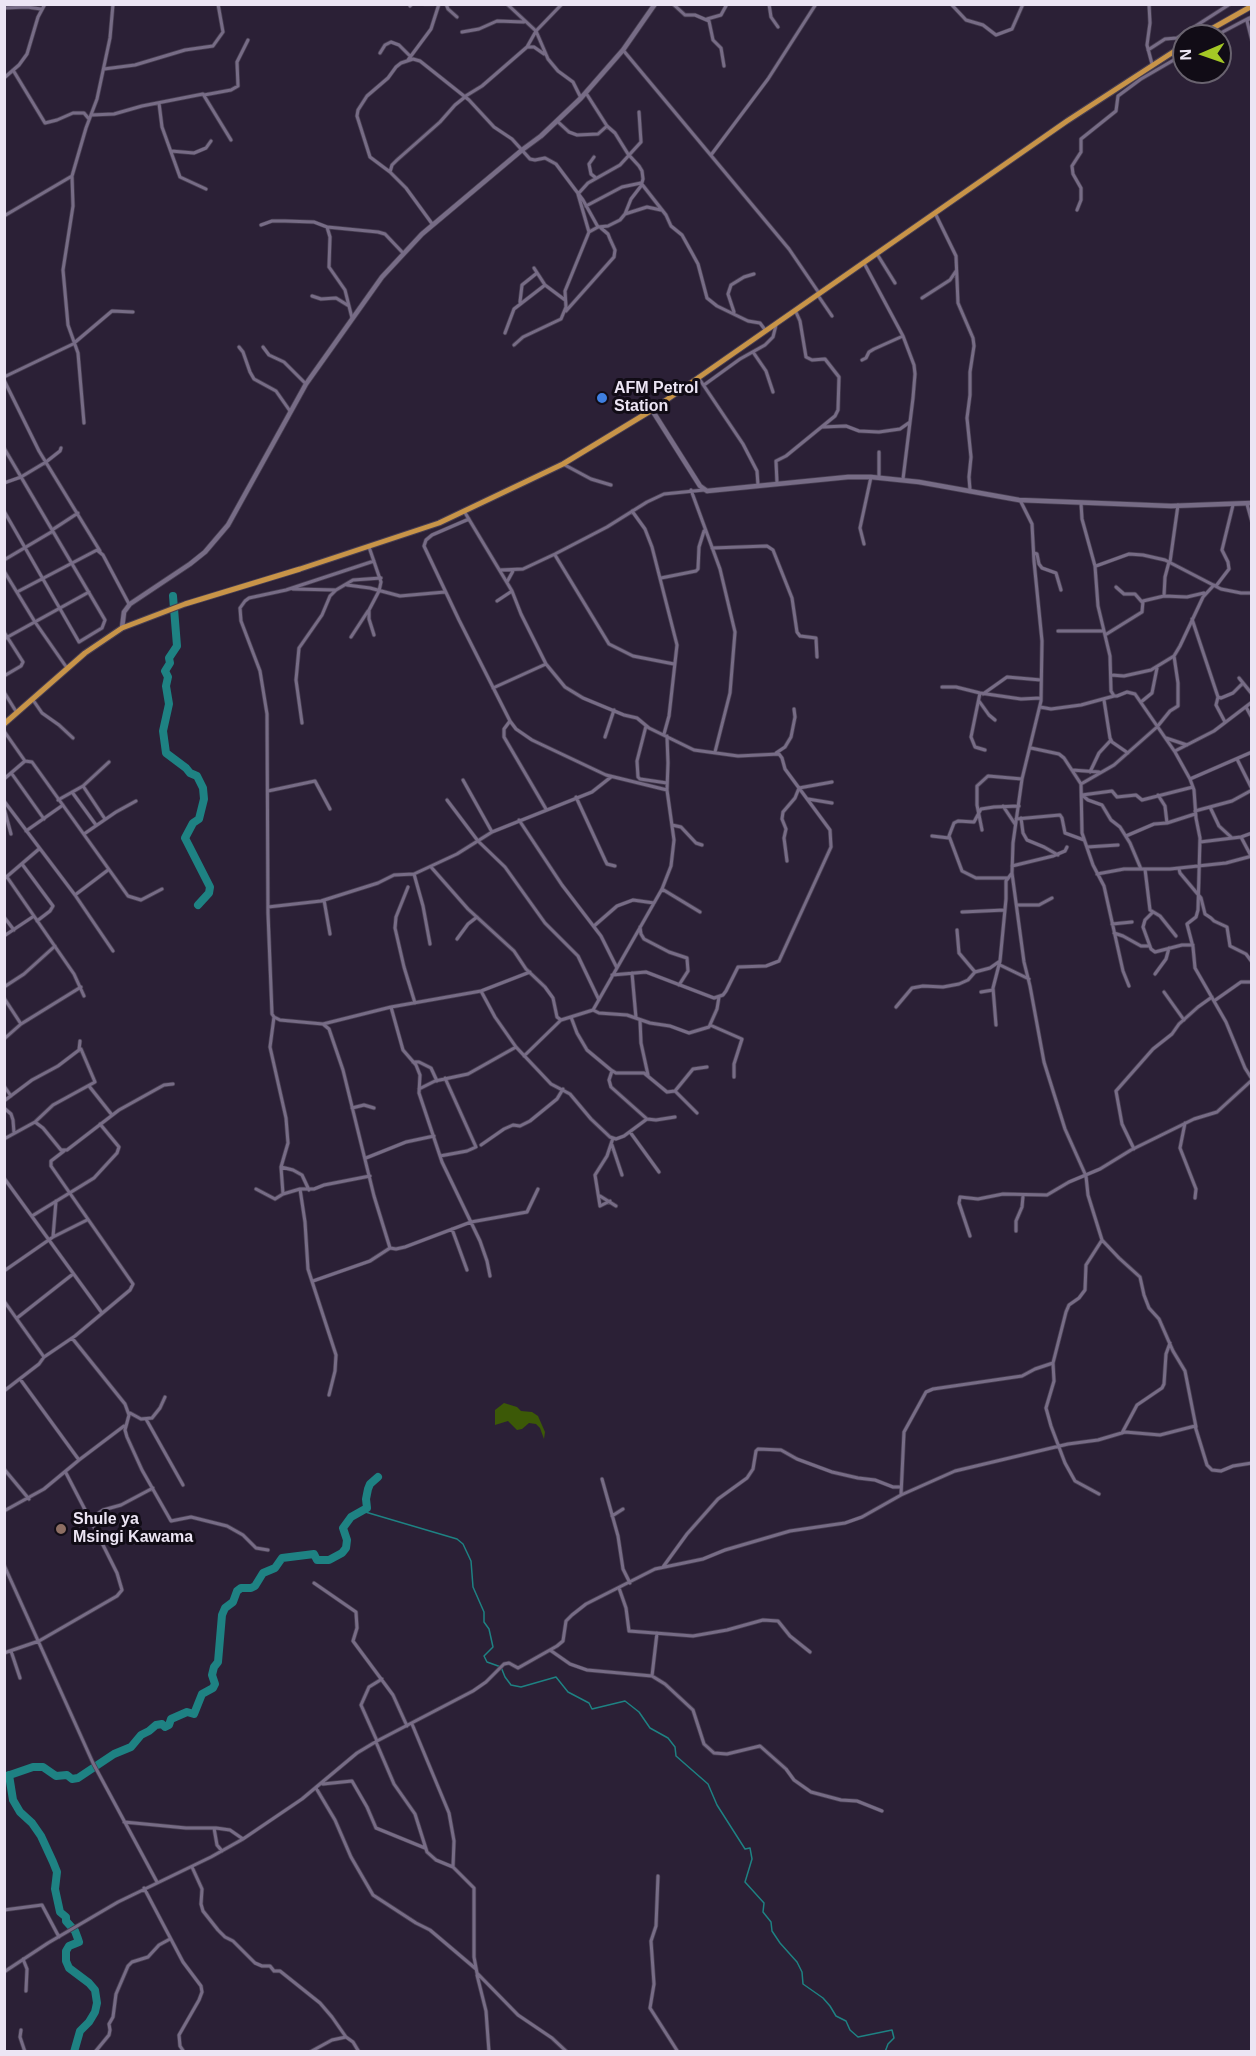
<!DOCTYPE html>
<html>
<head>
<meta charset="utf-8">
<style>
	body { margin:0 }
	#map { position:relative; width:1256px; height:2056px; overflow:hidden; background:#2b2036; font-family:Helvetica,sans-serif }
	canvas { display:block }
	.frame { position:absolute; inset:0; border:6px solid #ece5f4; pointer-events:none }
	.north { position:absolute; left:1172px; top:24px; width:60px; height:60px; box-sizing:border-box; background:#110c16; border:2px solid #69636f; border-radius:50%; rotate:268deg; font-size:16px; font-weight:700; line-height:24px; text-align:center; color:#ece5f4 }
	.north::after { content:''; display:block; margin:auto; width:21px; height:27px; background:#a4c825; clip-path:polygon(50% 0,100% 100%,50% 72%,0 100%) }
</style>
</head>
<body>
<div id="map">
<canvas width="1256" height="2056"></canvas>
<div class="frame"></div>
<div class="north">N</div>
</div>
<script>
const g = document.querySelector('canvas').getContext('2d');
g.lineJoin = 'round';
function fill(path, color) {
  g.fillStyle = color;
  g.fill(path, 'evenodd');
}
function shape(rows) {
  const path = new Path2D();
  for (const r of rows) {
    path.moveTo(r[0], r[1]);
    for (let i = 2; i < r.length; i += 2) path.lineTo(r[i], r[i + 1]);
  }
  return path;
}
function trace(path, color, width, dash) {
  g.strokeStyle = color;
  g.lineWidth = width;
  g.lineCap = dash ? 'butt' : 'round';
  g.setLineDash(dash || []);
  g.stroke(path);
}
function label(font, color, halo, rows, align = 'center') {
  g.font = font + ' Helvetica,sans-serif';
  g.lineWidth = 6;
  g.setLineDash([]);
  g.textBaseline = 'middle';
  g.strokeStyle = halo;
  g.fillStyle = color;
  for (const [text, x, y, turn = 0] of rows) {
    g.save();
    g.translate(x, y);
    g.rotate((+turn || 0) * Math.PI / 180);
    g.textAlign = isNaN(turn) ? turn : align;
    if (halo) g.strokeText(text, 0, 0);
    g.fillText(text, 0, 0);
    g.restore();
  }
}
const green = shape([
	[504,1403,517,1407,521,1411,532,1412,538,1416,545,1432,544,1439,540,1428,536,1424,529,1423,522,1429,517,1430,508,1421,495,1425,495,1410]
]);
const stream = shape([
	[362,1511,457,1539,463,1544,471,1561,473,1587,484,1612,484,1622,489,1629,493,1647,484,1656,487,1662,501,1667,505,1677,511,1685,521,1687,556,1677,568,1692,589,1703,592,1709,625,1701,639,1712,650,1728,668,1738,675,1747,676,1756,708,1784,717,1805,745,1849,750,1848,752,1859,745,1882,764,1903,763,1912,771,1922,772,1931,780,1943,797,1962,802,1972,803,1984,823,1998,830,2006,836,2016,846,2021,850,2030,858,2037,892,2030,894,2038,888,2044,885,2052]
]);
const river = shape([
	[173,596,177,646,169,658,170,663,165,671,168,677,166,686,169,704,163,731,166,753,186,768,190,773,197,776,203,788,204,799,199,819,193,823,185,838,210,887,209,893,198,905],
	[9,1775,13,1800,20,1812,32,1823,41,1836,53,1862,57,1872,55,1889,60,1912,66,1917,66,1921,75,1931,78,1939,79,1942,69,1946,66,1951,66,1961,69,1968,89,1983,95,1990,97,2003,95,2012,89,2022,80,2031,74,2052],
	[4,1777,33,1767,43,1767,56,1776,67,1775,72,1779,78,1778,114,1754,131,1747,141,1735,149,1731,156,1725,162,1724,165,1727,169,1725,171,1719,187,1712,194,1714,202,1694,213,1688,215,1684,212,1675,214,1667,218,1662,222,1615,225,1608,233,1602,237,1591,241,1588,251,1588,255,1586,263,1573,275,1568,282,1558,314,1554,317,1560,329,1560,342,1553,346,1548,347,1540,343,1528,351,1517,367,1508,366,1499,368,1489,370,1484,378,1477]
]);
const minor = shape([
	[424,4,434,4],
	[446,4,448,9,457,17],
	[507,4,536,31,548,59,558,71,573,82,581,98],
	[673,4,685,15,695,15,709,21,713,40,721,48,724,66],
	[769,4,771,17,778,27],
	[951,4,966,20,983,25,996,35,1012,29,1023,4],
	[1149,4,1150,23,1147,45,1152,64],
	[410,6,412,4],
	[4,8,27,7,41,9],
	[1252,16,1247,21,1252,41],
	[707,19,721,15,727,4],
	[462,32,479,29,497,21,524,22],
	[1215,36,1249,18],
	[527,47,534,47,544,54],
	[623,50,789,249,819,293],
	[1148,50,1165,39,1177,38,1230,4],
	[380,53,385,45,391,42,399,45,410,56],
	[408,60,431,29,439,4],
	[104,69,135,65,185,50,213,46,223,32,218,4],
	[13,70,45,123,57,120,73,113,84,113,89,119],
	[4,78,19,65,27,54,38,17,45,4],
	[204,95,231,90,238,86,237,62,248,40],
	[464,97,482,86,527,47,536,31,562,4],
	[159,103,162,127,180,177,206,189],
	[91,115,114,114,142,106,203,94,231,140],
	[557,121,569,132,577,135,598,134,607,126],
	[171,151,194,153,206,148,211,141],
	[711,155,768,79,816,4],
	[594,157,589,164,591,174,596,178],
	[390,172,392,165,397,160,440,122,455,105,465,97],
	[586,206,622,187,641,183,666,215,671,226,682,235,692,253,698,264,707,298,717,306,748,321,760,323,766,331],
	[1077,210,1081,200,1081,188,1073,174,1072,166,1081,152,1081,139,1116,111,1118,96,1141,79,1184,54],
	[935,213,956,256,958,303,973,338,974,346,970,372,970,395,967,418,971,457,969,477,970,490],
	[625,214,647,207,661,210],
	[4,216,72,176],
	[261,225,272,221,285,221,314,222,327,227,330,237,329,267,345,290,352,318],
	[433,225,406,188,390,172,370,157,357,116,358,110,367,96,388,78,396,67,401,63,413,59,420,61,469,100,494,127,512,139,530,159,535,160,545,158,556,164,583,200,598,227],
	[327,227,378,232,385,234,403,253],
	[589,232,578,194,588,183,620,165,641,142,639,112],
	[877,254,895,283],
	[864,263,903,336,914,365,915,374,913,398,903,479],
	[534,268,545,285,565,300],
	[817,294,832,316],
	[312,296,321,299,336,298,349,306],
	[922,298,950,280,956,271],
	[520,302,522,285,537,273],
	[566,311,614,257,615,250,610,239,608,234,601,228],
	[734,312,728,294,731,285,744,277,754,274],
	[505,333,514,309,545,285],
	[514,345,523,337,561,319,566,307,565,291,589,232,598,227,608,226,620,220,625,214,631,199,641,186,643,179,642,171,639,166,628,154,615,133,607,126,586,93],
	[239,347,243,352,250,372,254,379,276,391,290,411],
	[263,347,269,355,284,362,306,384],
	[753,352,766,371,773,392],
	[862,360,866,358,869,352,874,349,903,336],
	[4,377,73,344,112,311,133,312],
	[698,377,743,444,757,471,758,485],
	[4,380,39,451,100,551],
	[704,385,740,359,765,345,773,337,776,325],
	[84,423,78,353,68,325,63,270,73,206,72,176,86,128,97,99,110,38,113,4],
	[822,427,846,426,859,431,879,432,900,429,910,422],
	[4,448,105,620,102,628,79,642,4,511],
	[879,452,879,477],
	[563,464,591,479,611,485],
	[4,483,21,477,46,462,60,451,61,448],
	[777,483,776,461,786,456,835,416,838,410,839,377,825,359,812,360,806,357,800,321,795,310],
	[691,490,720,569,735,632,730,693,715,752],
	[1020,500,1032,524,1034,561,1042,641,1041,701,1022,779,1013,843,1012,873,1024,962,1030,986,1044,1062,1065,1129,1086,1176,1088,1195,1102,1240,1119,1258,1140,1277,1144,1295,1149,1308,1159,1319,1173,1351,1185,1371,1196,1427],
	[1081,503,1082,519,1095,566,1098,606,1110,656,1111,691,1114,696,1117,696,1127,692,1135,694,1175,752,1190,779,1194,790,1196,818,1200,838,1198,910,1196,917,1187,924,1193,947,1195,968,1226,1022,1245,1068,1252,1079],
	[1247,504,1252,522],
	[464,511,512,591,521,614,546,664,565,687,583,698,624,715,637,718,649,728,694,750,738,756,779,754,782,758,785,769,830,830,831,847,779,961,766,966,738,967,726,991,723,995,714,998,646,972,612,975],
	[632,511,645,529,652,547,677,645,669,716,664,734],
	[469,519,432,535,426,540,424,546,459,620,510,721,504,729,504,737,546,809],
	[52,530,78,513],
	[864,544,860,528,871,477],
	[369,547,381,582,379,591,369,610,369,619,374,635],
	[712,548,767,546,773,550,792,598,797,632,800,636,816,638,817,657],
	[1034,553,1037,554,1039,564,1042,568,1056,573,1061,590],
	[555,555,609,644,633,656,674,664],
	[4,560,53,531],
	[374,561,286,590,249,598,245,601,240,608,241,621,260,671,267,714,268,913,272,1014,274,1017,280,1020,323,1024,329,1029,343,1070,374,1196,390,1248,396,1249,405,1247,471,1222,527,1212,538,1189],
	[1170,562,1178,505],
	[1096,566,1129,554,1143,555,1165,560,1221,589,1241,593,1252,593],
	[500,570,523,569,555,554,607,527,647,502,664,494,704,490],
	[4,571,35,622,67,668],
	[661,578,696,571,698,569,699,547,704,531],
	[507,582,513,571],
	[347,585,370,588,400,596,445,592],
	[1216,586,1229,569,1228,562,1222,550,1233,505],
	[1116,587,1124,594,1135,594,1142,602],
	[293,589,336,590],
	[17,592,97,550,103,555,129,604],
	[1164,596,1165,577,1169,562],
	[497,601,512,591],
	[1192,619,1218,697,1221,698,1233,693,1243,683],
	[1058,631,1104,631],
	[4,632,23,662,21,666,4,676],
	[1105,635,1142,612,1143,601,1164,596,1187,597,1204,593],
	[351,637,368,611],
	[4,639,89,592],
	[1111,675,1124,676,1151,670,1174,656,1180,646,1203,597,1214,585],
	[1239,678,1252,694],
	[942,687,956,687,980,693,1021,699,1041,698],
	[493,688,546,664],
	[4,692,17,713],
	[980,693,971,737,975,747,985,750],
	[983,694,1007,677,1041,680],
	[1218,697,1216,705,1225,722],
	[33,700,42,713,59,725,73,738],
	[1104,700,1110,738,1112,742,1128,753],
	[979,701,989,715,995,720],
	[1141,702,1152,693,1157,668],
	[1040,707,1051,709,1081,705,1114,696],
	[1246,707,1252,718],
	[510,721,516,729,532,740,606,775,667,790,674,840,671,866,662,889,597,1003,593,1010,561,1020,524,1056],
	[302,723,296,680,299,648,322,615,330,596,336,590,353,580,381,578],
	[646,726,637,761,638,777,640,779,667,783],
	[4,731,25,761],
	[605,737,614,710],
	[1166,738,1187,745],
	[1031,748,1059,754,1064,758,1081,784,1082,833,1093,865,1104,886,1123,971,1129,986],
	[1175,751,1214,731,1252,702],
	[776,753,785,747,791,737,795,717,794,709],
	[1237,759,1252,789],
	[1072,770,1099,772],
	[1090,772,1099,753,1111,740],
	[12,774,44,819],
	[4,779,25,761,32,762,128,896,141,900,162,889],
	[1190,779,1252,752],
	[463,780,492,832],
	[1081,784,1114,765,1157,727,1170,711,1178,706,1178,683,1174,656],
	[83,786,105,819],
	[667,790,668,763,667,736],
	[268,791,315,781,330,809],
	[72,792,96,825],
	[1082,795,1112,791,1117,797,1136,795,1142,800,1193,787],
	[1082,795,1088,800,1102,805,1111,820,1120,827,1130,843,1141,869],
	[1158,795,1165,806,1167,823],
	[576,797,605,860,607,864,615,866],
	[808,799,832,803],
	[58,800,83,786,109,762],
	[447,800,478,841],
	[4,801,75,895,113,951],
	[1003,806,1015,824],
	[1210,807,1219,826,1231,837],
	[4,808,11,834],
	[1195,811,1232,801,1252,790],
	[1021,818,1023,833,1027,840,1044,847,1058,855],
	[1016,819,1060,815,1062,818,1065,833,1084,840],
	[519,820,562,885,601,936,617,968],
	[672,825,681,827,696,843,702,845],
	[982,830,977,805,977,786,988,776,1022,779],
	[26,831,63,805],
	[84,834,116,812,136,801],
	[932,836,949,838],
	[1126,836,1154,824,1167,823,1195,814],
	[1241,837,1251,856],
	[478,841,505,867,545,923,578,956,599,1000],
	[1200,842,1241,837,1252,833],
	[1087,847,1118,845],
	[787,861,784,838,786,829,782,819,783,812,795,798,799,788,832,782],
	[22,864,53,906,50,911,37,921],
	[1012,866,1053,856,1065,851,1067,847],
	[431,867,468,909,514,951,526,969,545,987,553,998,557,1017,561,1020],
	[1145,869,1150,910,1160,916,1176,936],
	[1179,869,1180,873,1201,898,1205,914,1211,918,1214,921,1227,927,1230,946,1246,954,1252,962],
	[414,874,423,906,430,944],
	[1097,874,1124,869,1170,869,1226,863,1252,856],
	[7,877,74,974,84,996],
	[1007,878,976,878,962,871,949,836,954,823,958,821,974,822,981,809,994,807,1019,806],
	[4,879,39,849],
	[408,887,396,917,395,928,404,967,415,1003],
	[662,889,700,912],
	[75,895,108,870],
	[324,900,330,934],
	[1017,905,1039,905,1052,898],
	[268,907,321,901,378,883,394,875,414,874,457,854,492,832,592,792,611,777],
	[962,912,1005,910],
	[1153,912,1145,920,1143,927,1151,949,1155,952,1182,945,1193,945],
	[4,917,14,930],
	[1112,924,1132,922],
	[594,926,617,906,633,900,654,903],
	[640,927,641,934,644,939,669,952,687,958,688,971,679,985],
	[957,930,959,953,975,972],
	[1114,933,1123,936,1141,946,1150,946],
	[4,936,34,916],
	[457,939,468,924,477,917],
	[1000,965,1029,979],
	[632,973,636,1018],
	[1155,974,1166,959,1169,948],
	[4,987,24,974,55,946],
	[481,991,495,1017,516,1047,551,1084,570,1094,591,1119,610,1137,616,1139,624,1136,647,1119],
	[981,992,993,990],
	[1164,992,1184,1020],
	[4,998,21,1024],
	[1214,1001,1241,982,1252,982],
	[391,1007,403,1050,416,1065,420,1075,419,1093,442,1162,480,1241,487,1261,490,1276],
	[896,1007,912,988,923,986,943,987,959,984,968,980,975,972,990,968,1000,961,1006,899,1006,881,1012,873],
	[593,1010,599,1013,627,1015,650,1023,670,1026,689,1033,709,1027,717,1009,719,997],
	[274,1017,270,1047,286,1118,288,1143,281,1167,283,1194],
	[571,1017,577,1033,587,1050,611,1070,616,1073,644,1073,667,1092,675,1091,693,1069,707,1067],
	[640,1020,641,1043,648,1075],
	[323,1024,391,1007,481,991,530,972],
	[710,1025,742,1039,734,1064,734,1077],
	[996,1025,993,988,1000,961],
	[4,1039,21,1024,81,987],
	[413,1062,419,1062,431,1068,437,1081],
	[612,1071,609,1080,611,1087,647,1119,656,1120,675,1117],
	[4,1086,11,1096],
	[89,1086,112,1115],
	[419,1089,435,1081,468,1074,516,1047],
	[675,1091,697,1113],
	[4,1101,32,1080,58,1066,79,1050,80,1041],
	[4,1108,11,1114,13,1120,14,1133],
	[352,1108,364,1105,374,1108],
	[35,1122,53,1105,95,1082,81,1049],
	[1185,1123,1180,1148,1196,1189,1195,1198],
	[630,1132,659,1172],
	[4,1139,35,1122,43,1128,61,1150,67,1150,119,1110,164,1085,173,1084],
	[481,1145,504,1129,513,1125,520,1126,530,1121,557,1099,563,1089],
	[612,1145,622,1175],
	[1134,1149,1122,1124,1116,1091,1153,1049,1172,1034,1179,1024,1198,1007,1212,997],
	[440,1156,467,1151,476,1147,445,1078],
	[366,1158,406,1142,434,1136],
	[281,1167,293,1170,302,1175,309,1190],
	[4,1178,102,1313],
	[256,1189,275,1199,283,1194,300,1189,314,1189,324,1185,370,1176],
	[300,1189,305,1222,308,1269,336,1355,335,1371,329,1395],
	[600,1196,616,1206],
	[610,1201,600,1206,595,1175,607,1156,613,1138],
	[32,1216,94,1178,117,1153,119,1147,100,1124],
	[452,1229,467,1270],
	[1016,1231,1016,1221,1022,1207,1023,1196],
	[970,1236,959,1203,960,1197,978,1199,1003,1194,1047,1195,1069,1182,1100,1169,1131,1150,1194,1119,1217,1112,1252,1080],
	[53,1237,56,1201],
	[4,1271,53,1237,87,1220],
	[313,1281,370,1261,390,1248],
	[4,1301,44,1357,39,1364,4,1391],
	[17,1318,73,1274],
	[72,1338,125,1404,129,1415,125,1430,127,1437,142,1470,171,1521,191,1517,227,1526,243,1535,256,1548,268,1550],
	[44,1357,75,1336,130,1290,133,1284,51,1166,51,1161,64,1151],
	[20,1379,79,1460],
	[130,1413,141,1419,152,1418,160,1408,165,1397],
	[146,1419,183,1485],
	[1122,1433,1137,1405,1162,1388,1164,1384,1166,1354,1170,1343],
	[4,1469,29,1499],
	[602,1479,618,1536,623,1569,630,1583],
	[1099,1494,1075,1481,1065,1463,1051,1426,1046,1408,1054,1381,1053,1363,1066,1312,1069,1305,1079,1298,1085,1290,1086,1265,1102,1240],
	[901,1495,904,1432,926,1392,933,1389,1022,1376,1035,1369,1053,1363],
	[4,1511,44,1489,79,1460,124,1426],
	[612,1516,623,1509],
	[90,1519,103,1510,121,1505,153,1488],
	[4,1565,93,1763,157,1882],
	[663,1567,687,1534,718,1499,747,1478,753,1469,756,1451,758,1449,781,1450,797,1459,832,1472,858,1478,875,1480,893,1487,901,1487],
	[314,1583,356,1612,357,1628,353,1641,393,1695,407,1726],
	[619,1588,626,1608,629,1631,693,1636,727,1630,763,1620,778,1621,790,1636,810,1652],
	[550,1650,570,1664,587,1670,652,1676,665,1684,693,1710,704,1744,714,1753,727,1754,760,1746,786,1769,794,1780,811,1792,841,1800,857,1801,882,1811],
	[11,1651,20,1678],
	[4,1653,39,1641,117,1596,122,1590,117,1573,95,1529,66,1473],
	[652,1676,657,1633],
	[412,1724,449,1813,454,1841,453,1867],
	[377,1741,361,1705,369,1687,382,1679],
	[376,1742,394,1784,415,1814,427,1852,436,1860,453,1867,474,1888,474,1957,477,1973,518,2015,552,2038,567,2052],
	[323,1784,352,1781,367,1807,376,1828,425,1848],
	[316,1788,335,1820,351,1857,373,1895,416,1923,430,1930,476,1969],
	[124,1822,186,1828,216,1828,230,1830,243,1839],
	[214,1828,217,1845,222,1851],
	[192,1867,202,1889,201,1904,203,1911,218,1930,225,1937,233,1941,255,1963,262,1966,270,1966,274,1971,280,1971,320,2003,332,2017,346,2037],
	[658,1876,656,1926,651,1941,654,1984,650,2008,678,2052],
	[144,1888,183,1962,201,1986,202,1992,199,2000,179,2035,180,2046,184,2052],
	[4,1910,42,1905,59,1937],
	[23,1959,27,1969,26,1991],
	[4,1972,48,1943,118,1902,211,1857,243,1839,302,1799,357,1753,377,1741,473,1691,486,1682,504,1664,509,1663,518,1668,557,1646,563,1641,566,1621,572,1615,586,1604,655,1569,703,1559,725,1550,790,1531,845,1523,862,1517,901,1495,955,1471,1068,1444,1098,1440,1125,1432,1160,1435,1195,1426,1207,1465,1212,1470,1221,1471,1233,1466,1252,1463],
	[477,1975,486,2011,489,2052],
	[21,2030,20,2037,25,2052],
	[95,2052,109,2035,110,2030,109,2024,113,2017,116,1994,128,1966,132,1962,148,1957,159,1945,170,1939],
	[310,2052,332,2040,346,2037,353,2042,359,2052]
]);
const tertiary = shape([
	[652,410,700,486,707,491,848,477,871,477,919,482,1019,500,1171,506,1252,503]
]);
const secondary = shape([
	[122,628,124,612,130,604,190,564,205,552,228,525,306,384,382,277,422,234,522,150,541,136,581,98,623,50,655,4]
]);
const trunk = shape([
	[1199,36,1252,6],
	[4,724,85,653,122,628,185,604,300,569,439,523,563,464,652,410,1067,121,1184,45]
]);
const markers = [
	[602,398,6,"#3f7fe0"],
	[61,1529,6,"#8d6e63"]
];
const poiNames = [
	["AFM Petrol",614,389],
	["Station",614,407],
	["Shule ya",73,1520],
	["Msingi Kawama",73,1538]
];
fill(green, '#3c5907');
trace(stream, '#1e8283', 1.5);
trace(river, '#1e8283', 8);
trace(minor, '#473e51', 4.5);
trace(tertiary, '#473e51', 6);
trace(secondary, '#473e51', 6);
trace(trunk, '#473e51', 7);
trace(minor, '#776c86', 3);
trace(tertiary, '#776c86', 4.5);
trace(secondary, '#776c86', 4.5);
trace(trunk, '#c89448', 5);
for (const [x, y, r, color] of markers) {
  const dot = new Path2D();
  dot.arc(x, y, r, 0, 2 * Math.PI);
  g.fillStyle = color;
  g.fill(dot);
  trace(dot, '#110c16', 2);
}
label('bold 16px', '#ece5f4', '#110c16', poiNames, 'left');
</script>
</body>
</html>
